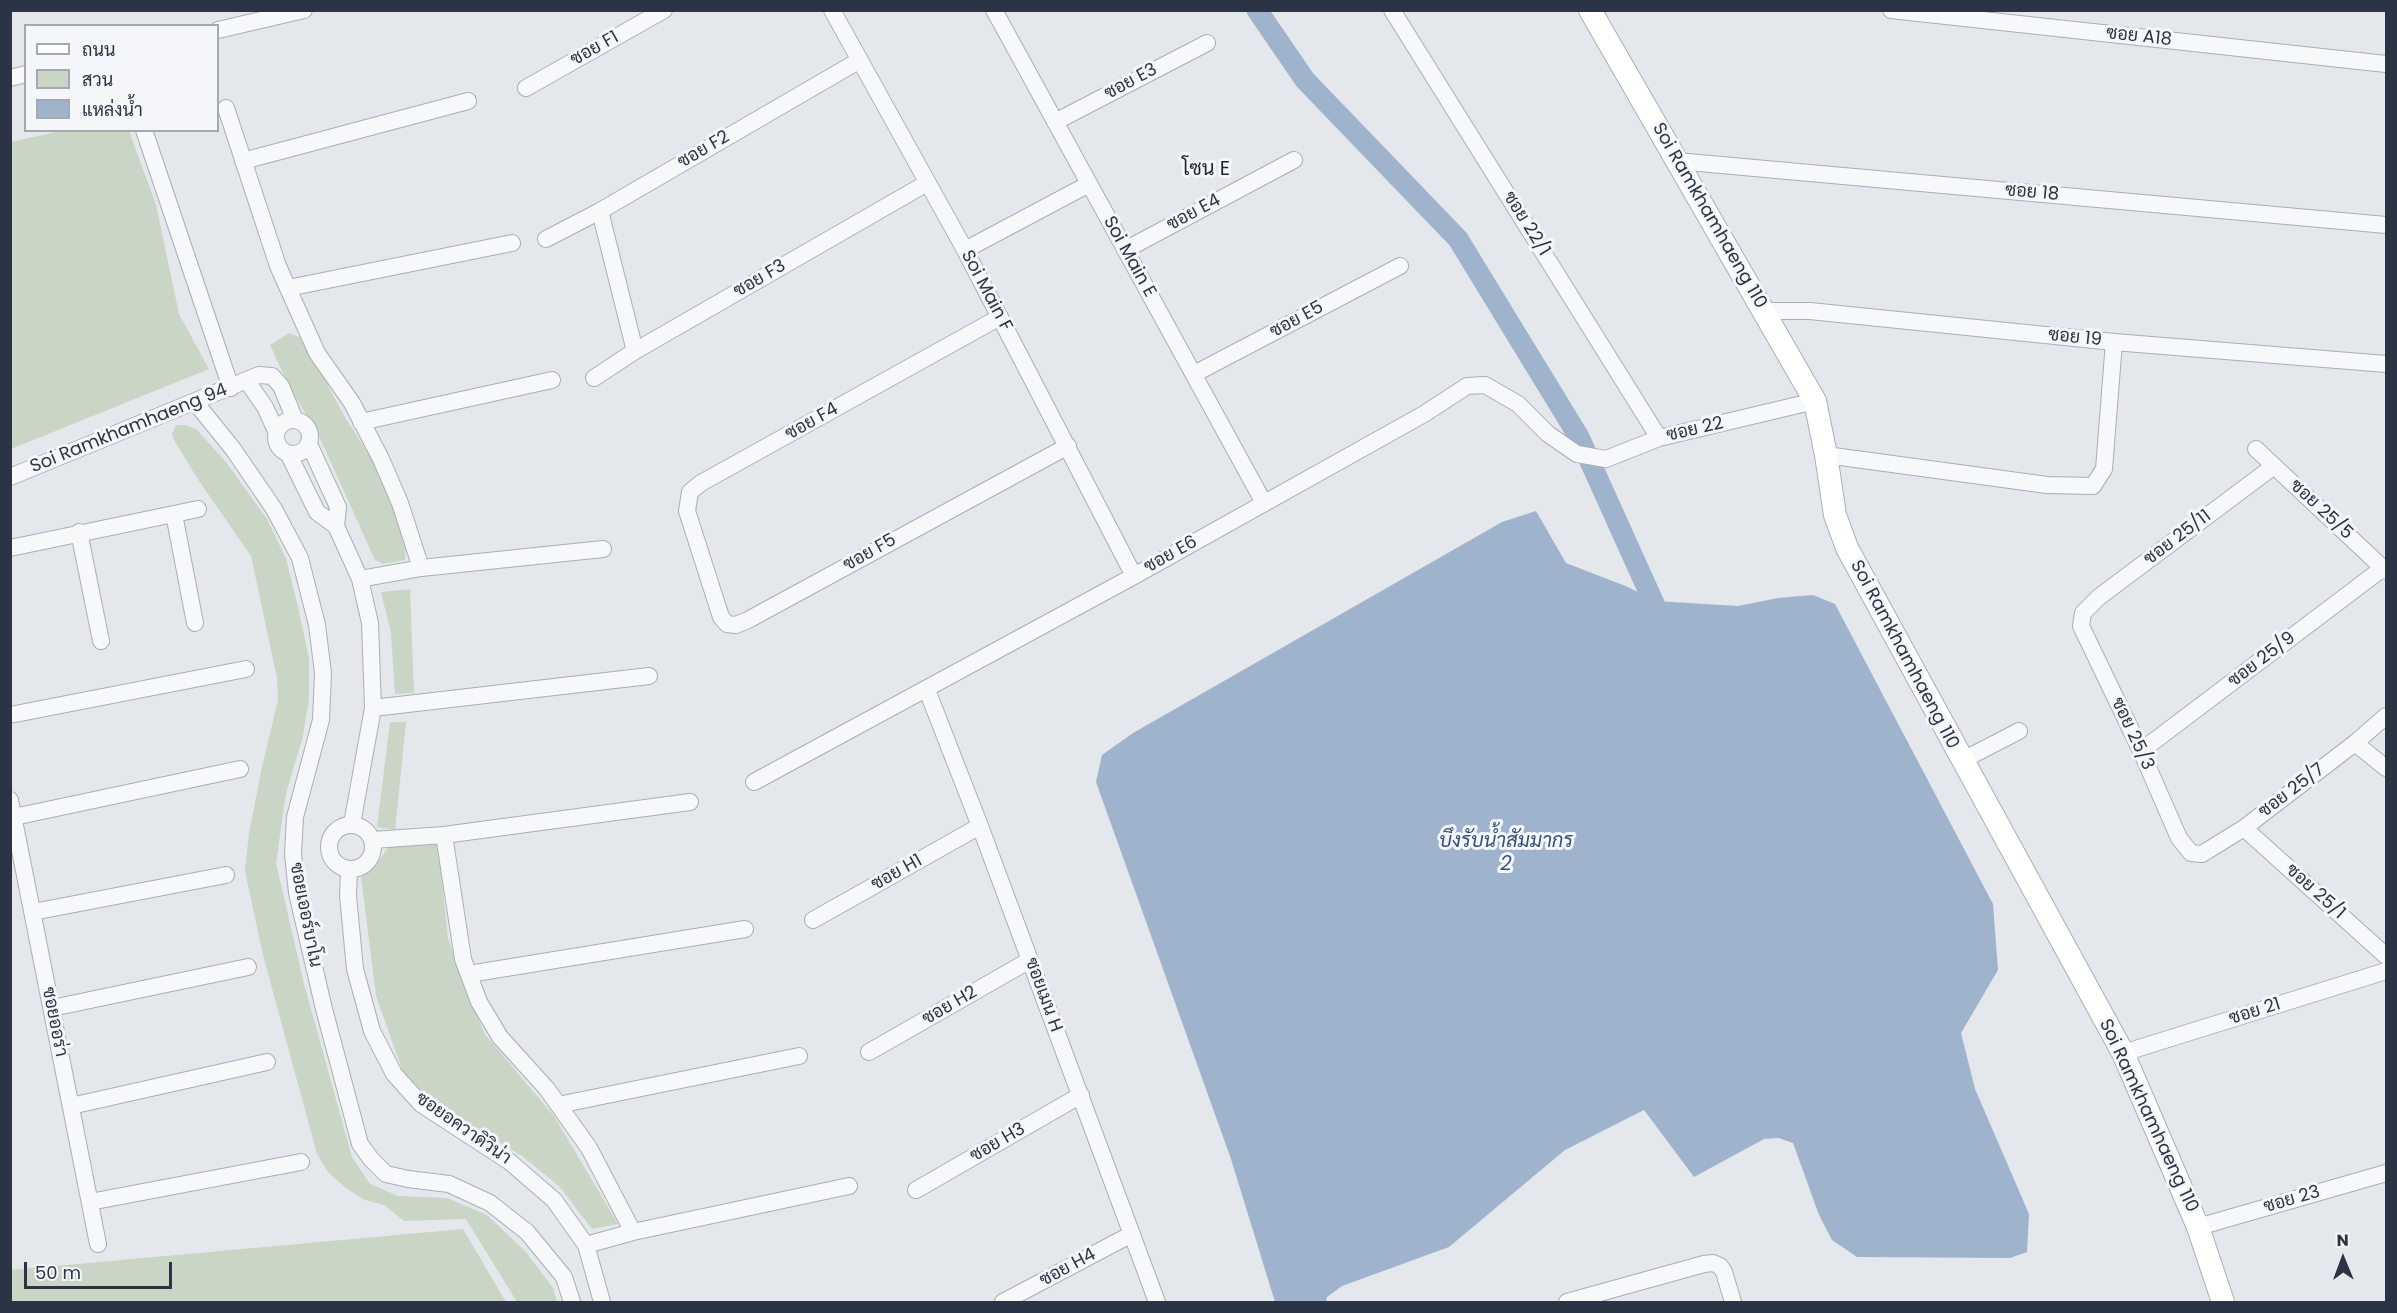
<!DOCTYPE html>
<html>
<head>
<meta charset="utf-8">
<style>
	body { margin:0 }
	#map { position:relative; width:2397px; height:1313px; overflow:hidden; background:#e4e7ec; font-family:Poppins,Sarabun,sans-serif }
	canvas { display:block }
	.frame { position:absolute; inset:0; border:12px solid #2b3445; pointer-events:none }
	.legend { position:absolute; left:24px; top:24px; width:195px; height:108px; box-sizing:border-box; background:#f4f6f9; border:2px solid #a4a8b1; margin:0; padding:8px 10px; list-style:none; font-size:18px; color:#2b3445 }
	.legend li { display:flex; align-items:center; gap:12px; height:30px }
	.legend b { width:30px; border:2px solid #a4a8b1 }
	.north { position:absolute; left:2313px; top:1229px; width:60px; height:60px; -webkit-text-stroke:4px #f4f6f9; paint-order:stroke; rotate:359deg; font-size:16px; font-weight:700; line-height:24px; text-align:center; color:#2b3445 }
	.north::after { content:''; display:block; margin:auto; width:21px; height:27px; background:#2b3445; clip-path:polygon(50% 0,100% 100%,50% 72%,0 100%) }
	.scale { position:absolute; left:24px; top:1262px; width:148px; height:27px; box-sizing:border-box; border:3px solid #2b3445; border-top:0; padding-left:8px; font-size:18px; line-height:21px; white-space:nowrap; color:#2b3445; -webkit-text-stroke:4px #f4f6f9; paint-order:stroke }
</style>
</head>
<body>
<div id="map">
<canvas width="2397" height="1313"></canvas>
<div class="frame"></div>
<ul class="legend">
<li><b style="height:8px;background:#fff"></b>ถนน</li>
<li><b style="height:16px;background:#c9d6c5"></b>สวน</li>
<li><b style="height:16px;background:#9fb4cc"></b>แหล่งน้ำ</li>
</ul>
<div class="north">N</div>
<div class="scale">50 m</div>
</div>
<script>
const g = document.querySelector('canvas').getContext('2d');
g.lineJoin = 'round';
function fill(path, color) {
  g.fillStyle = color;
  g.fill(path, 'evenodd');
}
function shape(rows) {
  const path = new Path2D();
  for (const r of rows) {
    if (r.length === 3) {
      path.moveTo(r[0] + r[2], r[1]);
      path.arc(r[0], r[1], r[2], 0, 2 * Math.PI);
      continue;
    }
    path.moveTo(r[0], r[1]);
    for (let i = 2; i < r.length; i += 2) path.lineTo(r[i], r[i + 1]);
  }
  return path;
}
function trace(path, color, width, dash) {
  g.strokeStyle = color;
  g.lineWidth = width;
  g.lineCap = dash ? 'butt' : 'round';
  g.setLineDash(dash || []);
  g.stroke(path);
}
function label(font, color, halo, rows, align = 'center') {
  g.font = font + ' Poppins,Sarabun,sans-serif';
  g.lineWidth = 6;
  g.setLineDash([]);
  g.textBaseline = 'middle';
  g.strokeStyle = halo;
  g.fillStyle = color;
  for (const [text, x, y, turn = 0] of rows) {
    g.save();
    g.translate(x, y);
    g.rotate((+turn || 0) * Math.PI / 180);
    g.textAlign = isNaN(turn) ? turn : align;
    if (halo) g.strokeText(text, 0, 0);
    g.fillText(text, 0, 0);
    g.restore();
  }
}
const green = shape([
	[61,131,129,131,156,205,179,314,209,369,11,449,11,142],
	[289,333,302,338,346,419,379,470,400,524,406,547,405,560,383,564,375,560,319,436,289,386,270,345],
	[176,425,185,425,196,429,226,462,267,519,286,559,298,607,309,658,309,699,303,736,286,793,276,863,304,984,352,1157,370,1184,398,1196,447,1198,487,1215,526,1252,553,1288,557,1302,517,1302,466,1219,404,1221,384,1205,365,1200,347,1189,328,1172,317,1154,263,955,245,871,249,833,262,767,278,700,277,678,251,556,197,478,174,440,172,434],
	[410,589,414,693,395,694,391,633,381,592],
	[390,722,406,722,395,830,377,827],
	[390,844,438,844,448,939,484,1033,554,1116,618,1224,592,1229,559,1186,522,1156,435,1104,403,1072,376,996,361,877,379,861],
	[463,1229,506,1302,11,1302,11,1270]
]);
const water = shape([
	[1536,511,1566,563,1628,587,1655,601,1738,606,1778,598,1813,595,1835,604,1993,904,1998,970,1961,1033,1975,1089,2029,1214,2027,1252,2010,1258,1857,1257,1832,1240,1819,1215,1793,1143,1779,1138,1764,1139,1694,1177,1644,1110,1565,1150,1449,1247,1342,1286,1327,1297,1326,1302,1275,1302,1231,1159,1096,782,1102,755,1133,733,1502,522]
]);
const canal = shape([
	[1257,10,1305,80,1458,239,1579,437,1657,610,1652,626]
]);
const street = shape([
	[832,10,965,250,1134,576],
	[994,10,1264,503],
	[1392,10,1659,438],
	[1891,10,2386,64],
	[218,30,304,10],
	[10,78,26,74],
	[526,88,664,10],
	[226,108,278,266,317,353,352,403,381,459,400,503,421,568],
	[1055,122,1207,43],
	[144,130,231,388],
	[243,161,468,101],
	[1677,161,2386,225],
	[600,211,635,351],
	[546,239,600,211,860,60],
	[965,250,1089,184],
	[1125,250,1294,160],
	[288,288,512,243],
	[1764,311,1810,311,2114,342,2386,364],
	[1000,317,701,483,690,492,687,511,721,617,727,624,736,625,748,620,1068,446],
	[1194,374,1400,266],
	[594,378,635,351,927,183],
	[247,381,265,407,276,431],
	[195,402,233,449,274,509,300,558,317,625,323,673,321,720,295,817,293,854,297,893,324,1009,360,1144,371,1159,386,1174,408,1179,449,1184,490,1203,527,1232,564,1277,572,1302],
	[293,437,17],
	[361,422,552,380],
	[309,444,338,507,336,526],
	[2256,449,2386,571],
	[288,453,317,512,336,526,360,579,370,623,373,708,352,824],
	[1826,455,2047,485,2093,486,2104,469,2114,342],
	[2274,466,2099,597,2083,613,2081,626,2141,751,2179,838,2191,853,2202,854,2244,828,2355,743,2386,716],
	[10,477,259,375,272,376,281,386,295,420],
	[174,514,195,623],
	[79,532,101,641],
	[10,548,198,509],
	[360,579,421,568,603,549],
	[927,690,980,826,1157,1302],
	[373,708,649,676],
	[10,715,246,669],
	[2355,743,2386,768],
	[2141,751,2383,568],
	[1961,761,2019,731],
	[754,782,1134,576,1424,414,1467,386,1485,385,1518,404,1548,434,1577,454,1606,459,1659,438,1815,401],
	[10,800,98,1244],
	[14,817,240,769],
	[351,847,22],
	[2244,828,2386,956],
	[444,835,463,959,479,1002,500,1037,547,1089,589,1148,633,1232],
	[373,840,444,835,690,802],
	[349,869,348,896,355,969,372,1031,394,1074,421,1104,510,1162,554,1200,586,1245,602,1302],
	[33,912,226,875],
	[813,920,980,826],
	[469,974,745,929],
	[52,1008,248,967],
	[869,1052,1030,960],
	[2123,1053,2386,971],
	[558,1105,799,1056],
	[71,1106,267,1062],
	[916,1190,1081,1095],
	[90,1202,301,1162],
	[2198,1227,2386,1173],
	[586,1245,633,1232,849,1186],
	[1003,1302,1132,1234],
	[1567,1302,1704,1264,1713,1263,1720,1266,1724,1272,1733,1302]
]);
const secondary = shape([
	[1590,10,1815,401,1826,455,1835,515,1847,548,2123,1053,2198,1227,2223,1302]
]);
const streetNames = [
	["ซอย A18",2139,37,6],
	["ซอย F1",595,49,-29],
	["ซอย E3",1131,82,-28],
	["ซอย F2",704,150,-30],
	["ซอย 18",2032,193,5],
	["ซอย E4",1194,213,-28],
	["Soi Ramkhamhaeng 110",1709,216,60],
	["ซอย 22/1",1526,224,58],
	["Soi Main E",1129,257,61],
	["ซอย F3",760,279,-30],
	["Soi Main F",986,291,62],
	["ซอย E5",1297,320,-28],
	["ซอย 19",2075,338,6],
	["ซอย F4",812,422,-29],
	["Soi Ramkhamhaeng 94",129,429,-22],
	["ซอย 22",1695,430,-13],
	["ซอย 25/5",2321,510,43],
	["ซอย 25/11",2178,538,-37],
	["ซอย F5",870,553,-29],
	["ซอย E6",1171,555,-29],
	["Soi Ramkhamhaeng 110",1904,655,62],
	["ซอย 25/9",2262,660,-37],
	["ซอย 25/3",2132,734,65],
	["ซอย 25/7",2292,791,-37],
	["ซอย H1",897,873,-29],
	["ซอย 25/1",2315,892,42],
	["ซอยเออร์บาโน",305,915,79],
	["ซอยเมน H",1043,995,70],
	["ซอย H2",950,1006,-30],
	["ซอย 21",2255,1012,-17],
	["ซอยออร่า",54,1022,79],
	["Soi Ramkhamhaeng 110",2148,1116,65],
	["ซอยอควาดิวิน่า",463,1129,35],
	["ซอย H3",998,1143,-30],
	["ซอย 23",2292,1200,-16],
	["ซอย H4",1068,1268,-28]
];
const neighbourhoodNames = [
	["โซน E",1206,170]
];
const waterNames = [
	["บึงรับน้ำสัมมากร",1506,842],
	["2",1506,865]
];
fill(green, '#c9d6c5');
fill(water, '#9fb4cc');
trace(canal, '#9fb4cc', 21);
trace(street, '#a9aeb7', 18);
trace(secondary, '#a9aeb7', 24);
trace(street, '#f7f8fa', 16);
trace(secondary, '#fff', 22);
label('18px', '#2b3445', '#f4f6f9', streetNames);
label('20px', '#1d2536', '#f4f6f9', neighbourhoodNames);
label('italic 20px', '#34527a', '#f4f6f9', waterNames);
</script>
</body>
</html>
